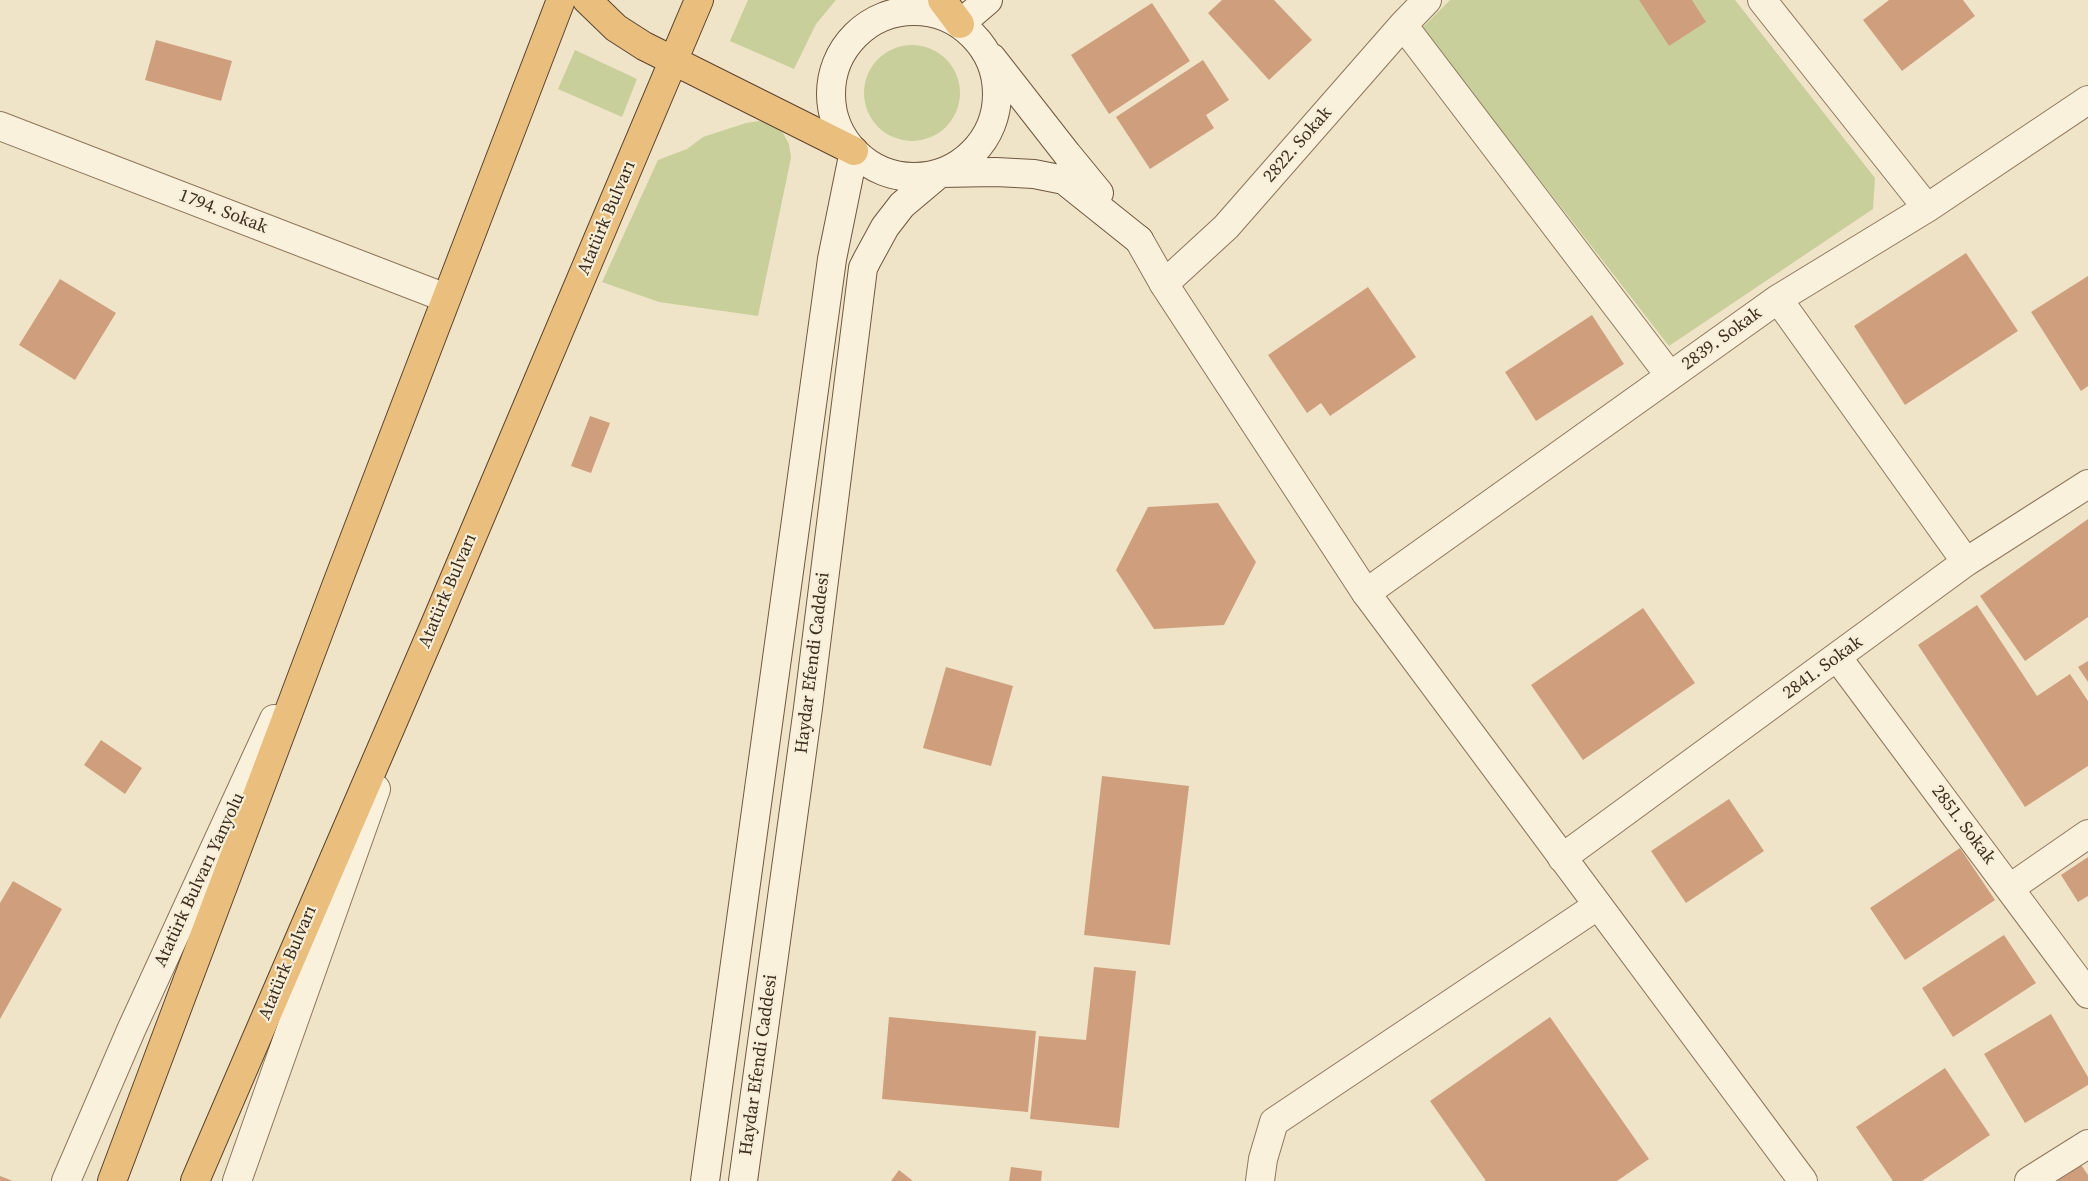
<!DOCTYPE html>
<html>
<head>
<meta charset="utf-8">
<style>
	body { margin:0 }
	canvas { display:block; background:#f0e4c8 }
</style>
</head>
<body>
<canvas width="2088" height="1181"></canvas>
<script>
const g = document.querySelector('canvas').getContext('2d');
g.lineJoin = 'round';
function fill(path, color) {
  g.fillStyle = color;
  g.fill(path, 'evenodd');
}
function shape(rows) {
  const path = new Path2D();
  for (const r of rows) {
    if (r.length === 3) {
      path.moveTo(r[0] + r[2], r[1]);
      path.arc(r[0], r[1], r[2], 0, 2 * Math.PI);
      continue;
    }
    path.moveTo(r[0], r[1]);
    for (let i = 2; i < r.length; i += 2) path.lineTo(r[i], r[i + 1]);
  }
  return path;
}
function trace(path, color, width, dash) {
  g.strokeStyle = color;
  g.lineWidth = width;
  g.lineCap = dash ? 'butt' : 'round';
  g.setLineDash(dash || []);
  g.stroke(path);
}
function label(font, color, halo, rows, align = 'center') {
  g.font = font + ' "Source Serif 4",serif';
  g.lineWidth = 4.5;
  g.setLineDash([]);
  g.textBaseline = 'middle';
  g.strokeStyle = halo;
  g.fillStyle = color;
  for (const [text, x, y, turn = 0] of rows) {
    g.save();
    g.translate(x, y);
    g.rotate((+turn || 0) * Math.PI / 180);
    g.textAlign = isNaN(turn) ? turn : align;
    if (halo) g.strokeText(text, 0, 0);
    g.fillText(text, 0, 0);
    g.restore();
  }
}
const green = shape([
	[748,0,836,0,816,24,794,69,730,41],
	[1450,0,1735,0,1875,178,1873,209,1669,346,1422,28],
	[912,93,48],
	[575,50,637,79,622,117,558,89],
	[759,121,772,125,783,133,789,144,791,158,758,316,659,302,602,282,658,160,687,149,703,137,746,123]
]);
const building = shape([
	[1222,0,1274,0,1312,40,1269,80,1208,13],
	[1639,0,1692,0,1706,22,1669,46],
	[1889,0,1963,0,1975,16,1902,71,1863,20],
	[1152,3,1190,61,1109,114,1071,55],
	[156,40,232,61,221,101,145,80],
	[1203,60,1229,100,1206,115,1214,128,1150,169,1116,117],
	[1966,253,2018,331,1905,405,1854,326],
	[2088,276,2088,386,2081,391,2031,312],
	[60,279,116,313,75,380,19,345],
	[1368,287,1416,357,1330,416,1321,403,1307,413,1268,355],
	[1592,315,1624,364,1536,421,1505,372],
	[590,416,610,423,591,473,571,466],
	[1218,503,1256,562,1224,625,1154,629,1116,570,1148,507],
	[2088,519,2088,617,2025,661,1980,596],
	[1977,605,2037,696,2070,674,2088,701,2088,766,2025,807,1918,645],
	[1643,608,1695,683,1583,760,1531,685],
	[2088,661,2088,682,2078,667],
	[946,667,1013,686,991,766,923,748],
	[101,740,142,768,125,794,84,765],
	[1102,776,1189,786,1170,945,1084,935],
	[1729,799,1764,851,1686,903,1651,851],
	[1960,848,1995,900,1905,960,1870,908],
	[2088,857,2088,896,2078,902,2061,875],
	[13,881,62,909,0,1019,0,903],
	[2004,935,2036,983,1953,1037,1922,988],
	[1094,967,1136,971,1119,1128,1030,1119,1039,1036,1086,1040],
	[2051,1014,2088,1077,2088,1085,2025,1123,1984,1054],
	[889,1017,1036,1031,1028,1112,882,1099],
	[1550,1017,1649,1159,1617,1181,1486,1181,1430,1101],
	[1945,1068,1990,1135,1922,1181,1893,1181,1856,1127],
	[2077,1159,2088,1175,2088,1181,2046,1181],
	[1011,1167,1042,1171,1041,1181,1009,1181],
	[899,1170,913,1181,891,1181],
	[0,1176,13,1181,0,1181]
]);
const minor = shape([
	[1762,0,1927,208],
	[1403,25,1670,376],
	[0,126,446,298],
	[1164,284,1226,227,1403,25,1427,0],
	[1778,299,1966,562],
	[1366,593,1778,299,1927,208,2088,100],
	[1837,657,2088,994],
	[1562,858,1966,562,2088,484],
	[2010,888,2088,834],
	[1260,1181,1263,1159,1274,1122,1597,906],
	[2029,1181,2088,1144]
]);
const tertiary = shape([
	[1139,240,1164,284,1366,593,1803,1181],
	[66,1181,132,1028,274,719],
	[237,1181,376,789]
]);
const secondary = shape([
	[914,94,83],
	[960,24,988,0],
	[992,58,1067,154,1099,193],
	[705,1181,832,259,854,151],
	[743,1181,808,708,863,268,867,260,885,227,902,205,940,173,996,172,1034,174,1064,180,1139,240]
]);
const trunk = shape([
	[587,0,616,28,644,46,854,151],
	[942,0,960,24],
	[112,1181,338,581,561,0],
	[195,1181,436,622,699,0]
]);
const streetNames = [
	["2822. Sokak",1298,145,-49],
	["1794. Sokak",223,212,21],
	["Atatürk Bulvarı",607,218,-67],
	["2839. Sokak",1722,339,-36],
	["Atatürk Bulvarı",448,591,-67],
	["Haydar Efendi Caddesi",813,663,-83],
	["2841. Sokak",1823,668,-36],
	["2851. Sokak",1963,825,53],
	["Atatürk Bulvarı Yanyolu",200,880,-65],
	["Atatürk Bulvarı",288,963,-67],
	["Haydar Efendi Caddesi",759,1065,-82]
];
fill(green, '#c9cf9b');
fill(building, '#cf9f7d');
trace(minor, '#8d765c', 30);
trace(tertiary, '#8d765c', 30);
trace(secondary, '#6f573f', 30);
trace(trunk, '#5b4430', 30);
trace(minor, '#faf1dc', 28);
trace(tertiary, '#faf1dc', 28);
trace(secondary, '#faf1dc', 28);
trace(trunk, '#eabe7c', 28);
label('18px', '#3d2e20', '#f7eed8', streetNames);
</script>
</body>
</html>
